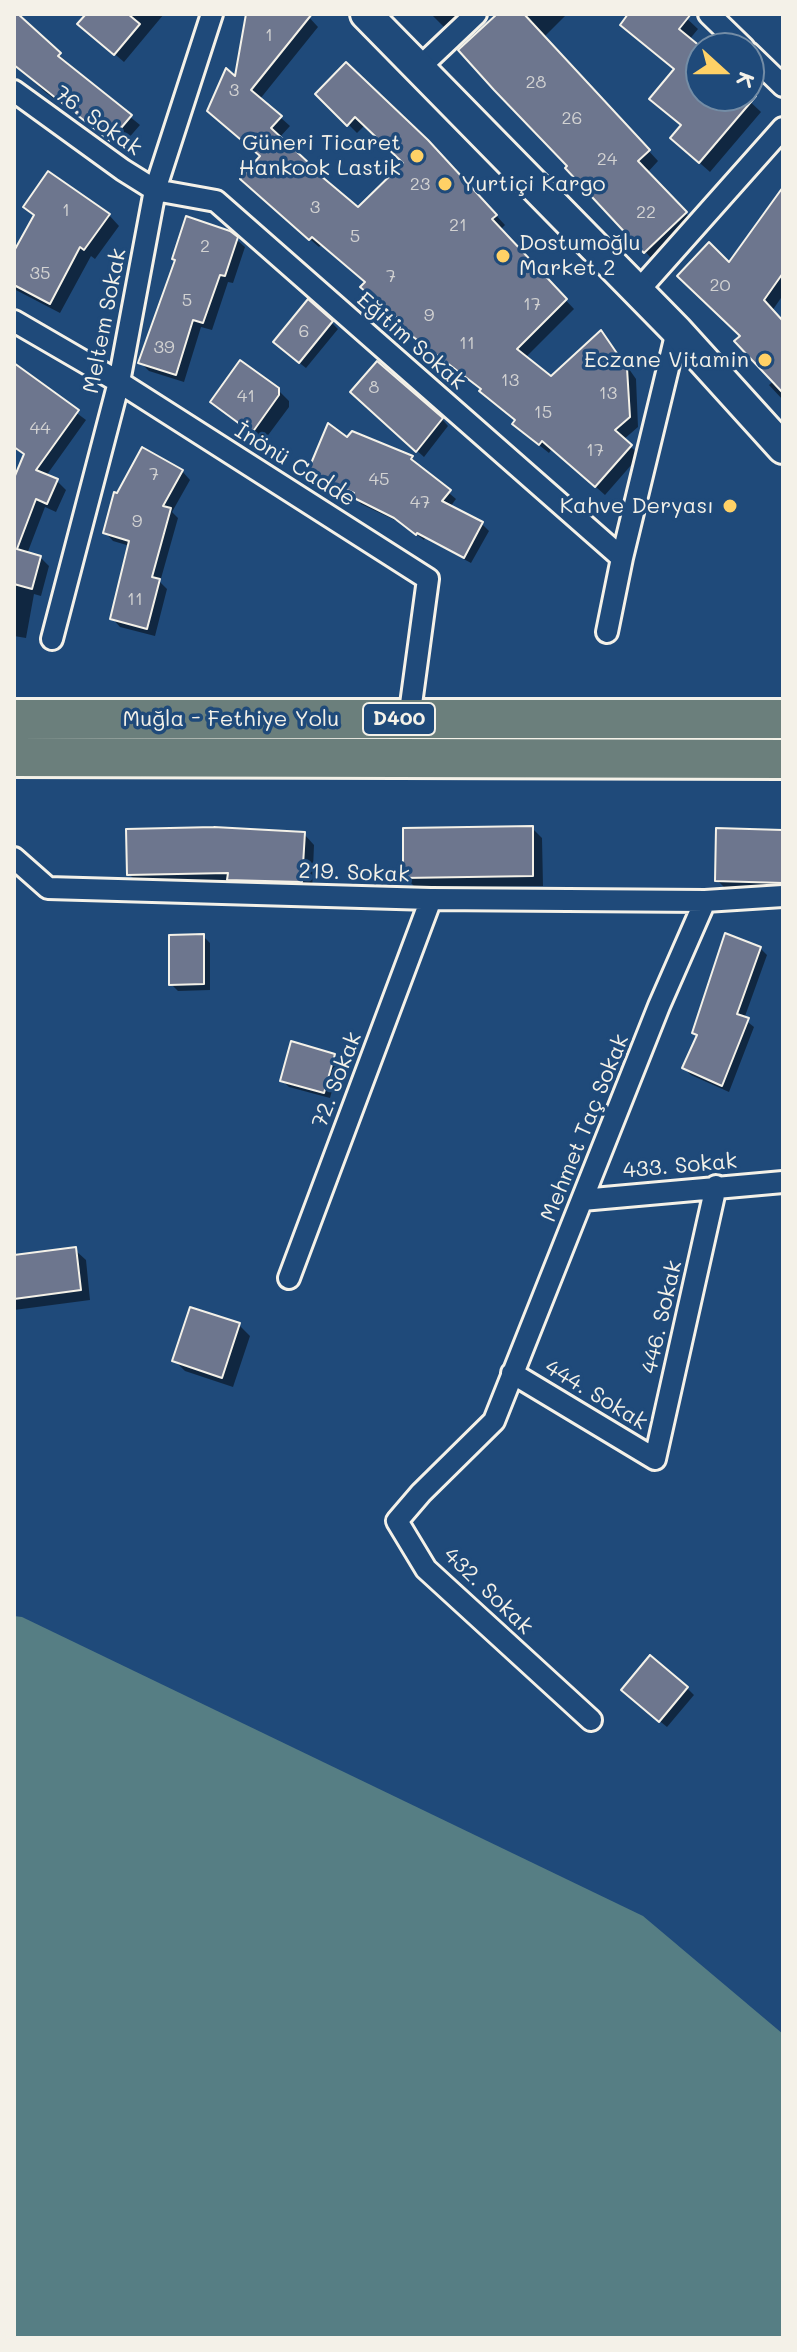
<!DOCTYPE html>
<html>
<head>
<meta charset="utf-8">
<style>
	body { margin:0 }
	#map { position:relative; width:797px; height:2352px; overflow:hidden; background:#1f4a7a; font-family:Mali,sans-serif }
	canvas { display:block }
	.frame { position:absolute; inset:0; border:16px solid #f4f1e8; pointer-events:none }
	.north { position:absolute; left:685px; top:32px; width:80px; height:80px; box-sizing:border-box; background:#1f4a7a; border:2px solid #748da6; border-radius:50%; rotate:111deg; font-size:22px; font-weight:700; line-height:32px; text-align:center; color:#f4f1e8 }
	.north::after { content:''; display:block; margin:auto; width:28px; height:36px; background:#ffd166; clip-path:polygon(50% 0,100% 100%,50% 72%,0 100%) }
</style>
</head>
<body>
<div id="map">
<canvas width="797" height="2352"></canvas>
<div class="frame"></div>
<div class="north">K</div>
</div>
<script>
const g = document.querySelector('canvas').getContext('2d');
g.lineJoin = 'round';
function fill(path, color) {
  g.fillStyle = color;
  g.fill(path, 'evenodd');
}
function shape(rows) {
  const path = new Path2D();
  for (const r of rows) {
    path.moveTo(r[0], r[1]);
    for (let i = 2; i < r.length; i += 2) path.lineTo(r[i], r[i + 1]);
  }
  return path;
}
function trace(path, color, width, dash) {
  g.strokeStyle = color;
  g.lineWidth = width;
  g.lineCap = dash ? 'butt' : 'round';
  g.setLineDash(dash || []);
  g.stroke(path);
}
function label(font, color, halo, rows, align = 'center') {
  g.font = font + ' Mali,sans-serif';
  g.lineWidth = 7;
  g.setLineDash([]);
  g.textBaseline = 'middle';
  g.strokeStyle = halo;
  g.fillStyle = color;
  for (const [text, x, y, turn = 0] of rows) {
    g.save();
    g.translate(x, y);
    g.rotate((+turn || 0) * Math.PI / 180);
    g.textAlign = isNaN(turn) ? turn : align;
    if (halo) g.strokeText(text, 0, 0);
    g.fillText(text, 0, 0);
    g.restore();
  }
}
const green = shape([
	[14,1616,22,1617,643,1916,783,2034,783,2338,14,2338]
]);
const shadow = shape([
	[14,14,59,55,68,63,67,65,140,125,120,148,45,92,14,63],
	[88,14,164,14,124,62,89,32],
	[248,14,306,14,318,27,260,99,290,126,279,138,317,174,358,209,405,163,365,125,357,133,318,94,437,152,505,225,500,230,574,309,525,358,551,379,601,333,610,342,636,379,638,427,623,440,640,455,605,495,552,448,549,453,524,433,517,421,482,390,410,335,401,326,404,322,367,282,322,244,319,247,251,188,262,156,236,79],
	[431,14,458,14,444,27],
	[500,14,567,14,544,37,658,161,647,173,695,223,655,262,607,212],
	[631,14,682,14,698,29,689,40,701,50,701,96,744,96,761,112,710,172,683,148,676,70,633,35],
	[783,190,783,295,772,311,783,323,783,400,769,385,774,381,742,336,730,265],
	[26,207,109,215,119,226,95,259,91,256,60,313,14,289,14,256,35,216],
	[229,233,245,247,233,283,228,282,212,330,201,327,184,382,149,371,141,363],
	[331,322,338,329,306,368,282,349],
	[14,366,86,420,46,476,57,481,66,490,56,512,45,507,27,554,40,557,49,566,41,596,34,594,26,638,14,636,14,483,26,456,14,448],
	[278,390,289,401,289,407,263,442,212,402],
	[359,399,442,419,448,426,424,457],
	[352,433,412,458,418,464,417,466,456,499,450,507,482,524,489,531,471,563,425,538,424,540,403,524,361,504,354,496,316,479,309,473],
	[182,471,190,480,172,512,178,518,160,582,167,589,155,636,120,627,112,618,130,546,113,541,105,532],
	[532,828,542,838,543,886,416,888,405,877],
	[783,832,783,892,727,890,717,880],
	[304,834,314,845,312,892,240,890,233,883,139,884,129,874],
	[203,936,210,943,210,990,178,991,171,984],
	[760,948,767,955,744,1019,754,1027,729,1092,691,1075,684,1068,698,1036,694,1033],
	[334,1056,340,1062,330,1098,289,1087,282,1080],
	[75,1250,86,1260,90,1300,14,1310,14,1257],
	[192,1309,239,1325,250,1336,233,1387,185,1371,175,1361],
	[687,1688,694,1695,667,1727,630,1697]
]);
const building = shape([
	[14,14,18,14,61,53,58,56,132,115,110,141,14,65,14,14],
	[86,14,128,14,140,24,114,55,77,24,86,14],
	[246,14,312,14,251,90,282,116,271,128,310,164,308,165,358,207,403,163,355,117,347,126,315,94,346,62,428,140,497,215,492,219,567,299,517,349,551,376,601,330,627,368,630,417,615,430,632,445,595,487,542,441,539,445,512,424,515,420,479,391,481,389,399,326,402,322,360,287,365,282,312,237,309,240,240,179,260,156,207,111,226,68,235,76,246,14],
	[497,14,524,14,650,150,638,161,687,212,644,253,565,168,567,166,494,90,458,50,497,14],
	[628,14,691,14,679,29,701,47,701,96,756,96,699,163,670,138,681,125,649,99,674,69,620,25,628,14],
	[48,171,110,214,84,250,80,247,50,304,14,285,14,251,34,215,23,207,48,171],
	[783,187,783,273,764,300,783,321,783,393,734,341,740,336,677,276,709,242,729,262,783,187],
	[186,216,230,231,238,237,225,276,220,275,203,323,193,320,176,375,138,363,175,260,172,259,186,216],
	[308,299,333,321,299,363,273,342,308,299],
	[240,360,279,388,279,395,252,433,210,402,240,360],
	[377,361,443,418,416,452,350,392,377,361],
	[14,363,79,410,36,470,58,479,47,504,36,499,17,549,41,556,32,589,14,584,14,478,24,454,14,447,14,363],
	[328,423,347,437,352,431,413,456,411,459,451,490,442,501,483,522,464,558,417,533,416,535,394,518,352,497,354,493,307,473,328,423],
	[142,447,183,470,163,506,171,508,152,577,160,579,147,629,110,619,129,541,103,533,114,492,117,493,142,447],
	[533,826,533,876,403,878,403,828,533,826],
	[214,827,305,832,302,882,227,880,228,873,127,875,126,829,214,827],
	[716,828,783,830,783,883,715,881,716,828],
	[725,933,761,947,737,1014,749,1018,722,1086,682,1068,697,1035,692,1033,725,933],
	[204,934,204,984,169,985,169,935,204,934],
	[291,1041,335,1054,324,1093,280,1081,291,1041],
	[76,1247,81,1290,14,1299,14,1255,76,1247],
	[190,1307,240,1323,222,1378,172,1361,190,1307],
	[650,1655,688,1687,659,1722,621,1690,650,1655]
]);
const street = shape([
	[709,14,744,48],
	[749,53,783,86],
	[419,68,476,14],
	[14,91,123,170,155,190,216,201,622,558],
	[638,291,783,128],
	[14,321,119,382,428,579,409,719],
	[607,632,622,558,677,331],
	[52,639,119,382,155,190,212,14],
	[14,858,48,888,431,899,705,901,783,896],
	[582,1200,783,1182],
	[289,1278,431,899],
	[512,1373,655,1459,716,1186],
	[591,1720,426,1569,397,1521,421,1493,494,1421,659,1006,705,901]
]);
const secondary = shape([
	[366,14,677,331,783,448]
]);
const highway = shape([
	[14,719,783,719],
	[14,757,783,759]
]);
const markers = [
	[417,156,8,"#ffd166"],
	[445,184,8,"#ffd166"],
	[503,256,8,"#ffd166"],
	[765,360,8,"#ffd166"],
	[730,506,8,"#ffd166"]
];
const numberNames = [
	["1",269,35],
	["28",536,82],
	["3",234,90],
	["26",572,118],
	["24",607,159],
	["23",420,184],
	["3",315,207],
	["1",66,210],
	["22",646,212],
	["21",458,225],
	["5",355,236],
	["2",205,246],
	["35",40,273],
	["7",391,276],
	["20",720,285],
	["5",187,300],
	["17",532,304],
	["9",429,315],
	["6",304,331],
	["11",467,343],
	["39",164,347],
	["13",510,380],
	["8",374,387],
	["13",608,393],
	["41",246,396],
	["15",543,412],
	["44",40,428],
	["17",595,450],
	["7",154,474],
	["45",379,479],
	["47",420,502],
	["9",137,521],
	["11",135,599]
];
const shields = [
	[399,719,72]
];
const shieldNames = [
	["D400",399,719]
];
const streetNames = [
	["76. Sokak",98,121,36],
	["Meltem Sokak",105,321,-79],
	["Eğitim Sokak",411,341,41],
	["İnönü Cadde",295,465,32],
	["Muğla - Fethiye Yolu",231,719],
	["219. Sokak",354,873,2],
	["72. Sokak",337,1080,-69],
	["Mehmet Taç Sokak",585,1128,-68],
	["433. Sokak",680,1166,-5],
	["446. Sokak",662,1317,-77],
	["444. Sokak",596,1395,31],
	["432. Sokak",488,1591,44]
];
const poiNames = [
	["Güneri Ticaret",401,143],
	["Hankook Lastik",401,168],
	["Yurtiçi Kargo",461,184,"left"],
	["Dostumoğlu",519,243,"left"],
	["Market 2",519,268,"left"],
	["Eczane Vitamin",749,360],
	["Kahve Deryası",714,506]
];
fill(green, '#567e84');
fill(shadow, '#0007');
fill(building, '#6d768e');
trace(building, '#f4f1e8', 2);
trace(street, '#f4f1e8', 26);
trace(secondary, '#f4f1e8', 36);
trace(highway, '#f4f1e8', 44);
trace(street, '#1f4a7a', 20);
trace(secondary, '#1f4a7a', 30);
trace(highway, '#6b7f7c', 38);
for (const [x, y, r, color] of markers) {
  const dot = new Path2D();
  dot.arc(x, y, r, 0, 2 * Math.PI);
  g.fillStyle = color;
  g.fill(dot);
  trace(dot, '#1f4a7a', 3);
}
label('18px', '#d2d2d2', null, numberNames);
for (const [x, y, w] of shields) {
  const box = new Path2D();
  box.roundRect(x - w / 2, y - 16, w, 32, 6);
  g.fillStyle = '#1f4a7a';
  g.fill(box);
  trace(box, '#f4f1e8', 2);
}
label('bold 20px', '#f4f1e8', null, shieldNames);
label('22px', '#f4f1e8', '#1f4a7a', streetNames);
label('22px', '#f4f1e8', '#1f4a7a', poiNames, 'right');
</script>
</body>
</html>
